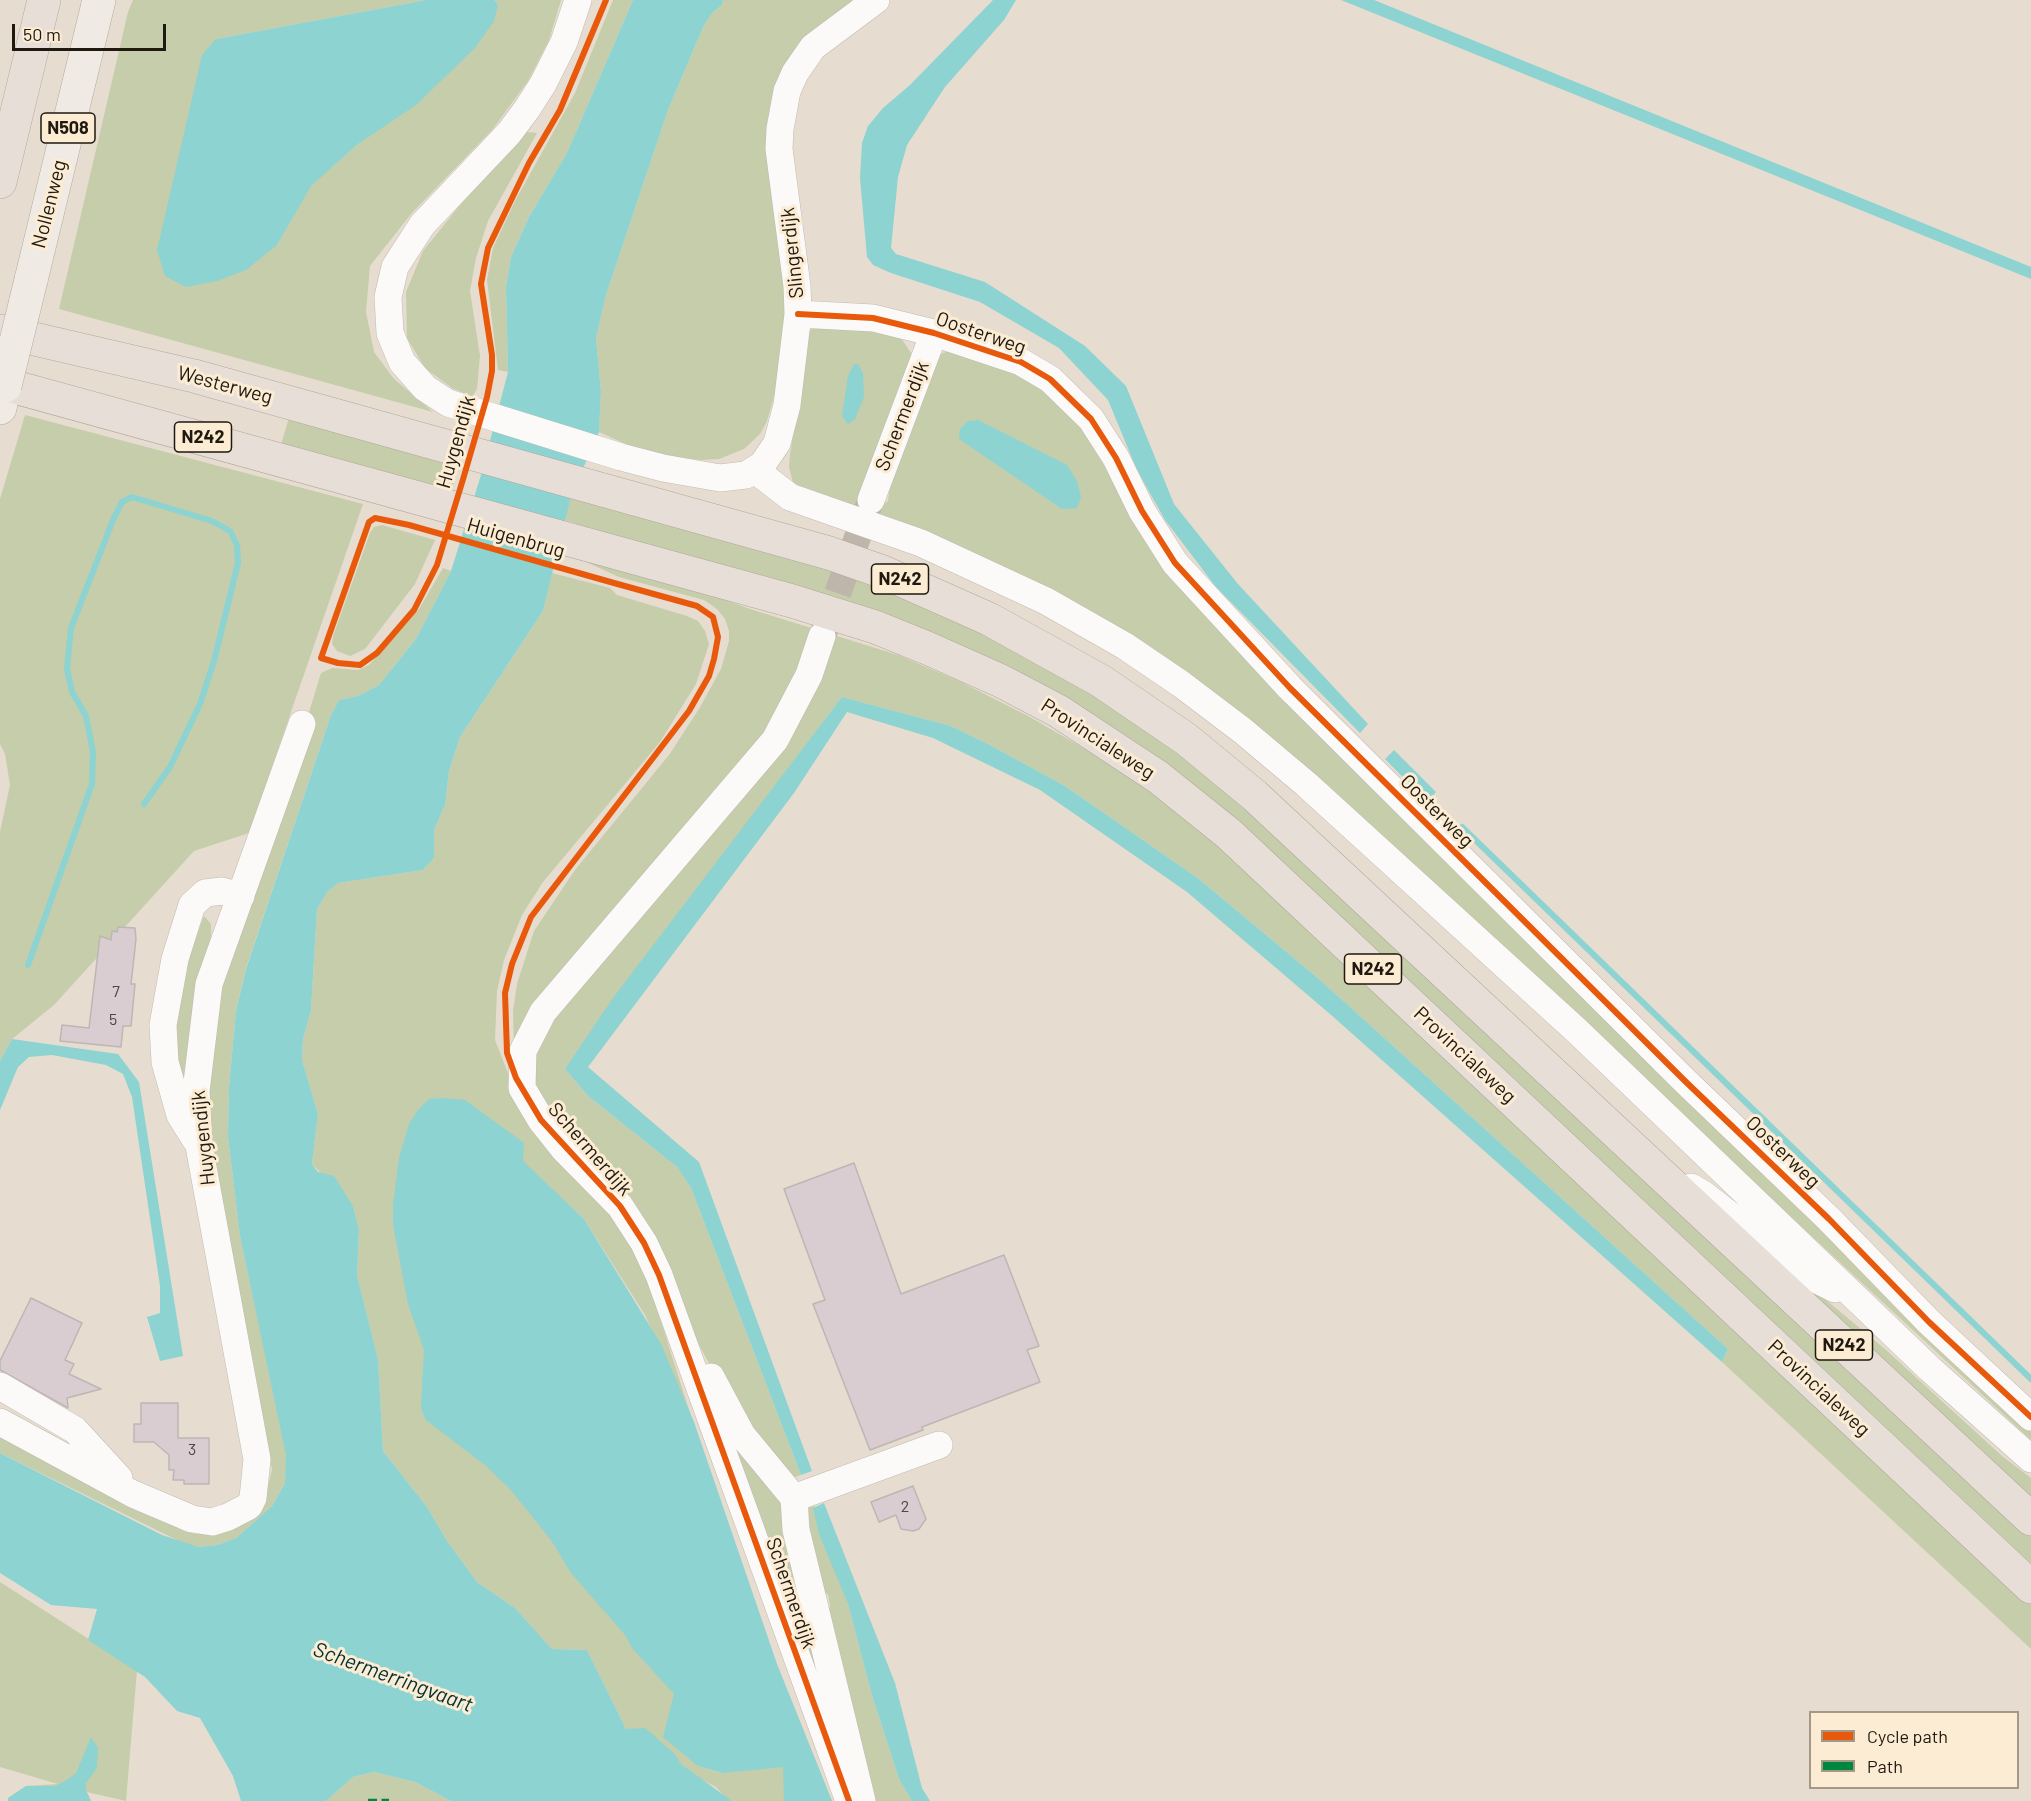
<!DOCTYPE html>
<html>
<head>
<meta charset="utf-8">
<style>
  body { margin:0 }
  #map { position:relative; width:2031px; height:1801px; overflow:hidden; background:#e6ddd0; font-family:Barlow,sans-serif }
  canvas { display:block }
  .legend { position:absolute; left:1809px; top:1711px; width:210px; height:78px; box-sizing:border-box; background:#fdecd4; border:2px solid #a49886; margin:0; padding:8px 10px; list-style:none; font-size:18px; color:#1f1910 }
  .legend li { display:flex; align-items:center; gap:12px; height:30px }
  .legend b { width:30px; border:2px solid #a49886 }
  .scale { position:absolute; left:12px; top:24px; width:154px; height:27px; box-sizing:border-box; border:3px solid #1f1910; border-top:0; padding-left:8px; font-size:18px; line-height:21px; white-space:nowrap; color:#1f1910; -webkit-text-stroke:4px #fdecd4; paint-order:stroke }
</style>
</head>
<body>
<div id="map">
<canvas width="2031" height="1801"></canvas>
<ul class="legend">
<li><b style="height:8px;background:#e8590c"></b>Cycle path</li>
<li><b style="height:8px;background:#00873e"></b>Path</li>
</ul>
<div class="scale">50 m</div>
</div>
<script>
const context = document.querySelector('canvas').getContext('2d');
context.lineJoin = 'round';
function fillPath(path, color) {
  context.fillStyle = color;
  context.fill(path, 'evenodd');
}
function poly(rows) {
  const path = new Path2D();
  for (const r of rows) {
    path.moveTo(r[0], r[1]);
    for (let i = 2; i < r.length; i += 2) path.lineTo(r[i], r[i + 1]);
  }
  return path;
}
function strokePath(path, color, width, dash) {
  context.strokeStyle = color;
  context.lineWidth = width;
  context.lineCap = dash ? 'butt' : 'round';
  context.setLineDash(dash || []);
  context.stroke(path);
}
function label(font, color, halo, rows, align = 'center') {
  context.font = font + ' Barlow,sans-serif';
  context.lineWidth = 6;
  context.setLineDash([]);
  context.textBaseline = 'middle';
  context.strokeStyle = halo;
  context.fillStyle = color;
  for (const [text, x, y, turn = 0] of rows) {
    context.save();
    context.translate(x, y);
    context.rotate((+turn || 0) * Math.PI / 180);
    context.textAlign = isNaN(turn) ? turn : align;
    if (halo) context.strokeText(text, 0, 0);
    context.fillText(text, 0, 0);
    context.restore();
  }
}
const green = poly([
  [133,0,426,0,216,39,277,245,310,186,358,144,498,4,494,0,561,0,549,40,528,81,492,130,411,214,370,266,366,312,374,352,394,379,433,412,59,309,128,12],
  [613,0,633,0,567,153,529,217,511,257,506,287,508,372,498,370,487,280,493,248,515,201,575,93],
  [723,0,858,0,791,61,787,289,777,386,767,421,760,434,744,449,719,459,702,460,673,457,630,446,599,432,601,392,596,338,606,295,668,110,704,25,713,12,722,5],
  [527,132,537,133,488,221,476,258,470,291,480,356,477,389,472,397,452,388,425,368,407,338,406,292,423,251,469,194],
  [816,327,884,329,901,338,911,353,912,361,882,505,888,501,890,486,938,356,943,353,954,349,1021,372,1077,417,1132,512,2031,1430,2031,1440,1592,1032,1063,596,949,542,806,492,793,483,789,467,790,455,809,331],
  [290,414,458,464,452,490,281,445],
  [25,415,363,504,249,833,194,851,54,1005,12,1039,0,1061,0,832,10,785,5,754,0,744,0,499],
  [571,496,887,587,1079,680,1228,790,2031,1533,2031,1574,1192,789,808,597,564,520],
  [382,525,435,540,415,584,365,649,350,656,337,651,332,644,333,636,370,533,374,527],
  [584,561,690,587,750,609,898,655,961,682,1030,717,1162,794,1465,1071,2031,1603,2031,1649,1722,1362,1728,1349,1319,979,1199,879,1065,786,988,744,951,726,842,697,565,1069,588,1096,677,1167,691,1188,801,1475,790,1479,736,1413,691,1330,564,1141,514,1051,513,1011,517,984,534,931,575,870,669,755,699,709,721,669,729,641,729,631,725,619,717,609,704,600,619,577],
  [443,568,451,571,416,639,379,685,358,696,339,700,331,715,246,968,236,1011,229,1087,228,1137,240,1236,287,1455,285,1483,272,1506,236,1538,217,1545,199,1547,181,1542,0,1453,0,1434,183,1531,196,1534,226,1532,240,1524,266,1496,272,1469,241,1328,205,1128,215,985,291,771,321,673,332,668,358,670,369,665,419,609],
  [552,573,610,588,617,595,687,616,698,621,705,631,709,644,696,684,660,742,543,882,522,915,504,960,497,991,495,1040,513,1086,624,1233,644,1268,691,1416,645,1315,584,1219,523,1162,674,1694,698,1766,721,1773,743,1761,793,1705,832,1801,732,1801,725,1797,716,1787,699,1778,681,1764,662,1744,626,1729,587,1650,552,1649,515,1608,477,1582,447,1541,427,1507,383,1451,378,1359,357,1275,359,1230,353,1206,312,1164,318,1114,302,1060,303,1039,311,1010,317,909,328,891,338,883,423,870,434,858,434,830,445,805,449,771,460,737,543,611],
  [204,916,211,924,211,941,187,1111,171,1062,185,967],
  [1814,1290,1885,1349,2002,1456,2031,1478,2031,1502,1811,1294],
  [700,1380,780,1502,857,1791],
  [814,1506,848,1604,871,1692,899,1779,912,1801,866,1801,824,1623,830,1606,828,1594,818,1592,805,1509],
  [0,1582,137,1670,126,1801,87,1792,91,1801,8,1801,8,1798,26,1786,58,1784,0,1767],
  [374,1772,415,1782,451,1801,326,1801,353,1777]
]);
const water = poly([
  [426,0,494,0,498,4,494,21,475,48,416,105,358,144,311,186,277,245,246,270,217,281,186,287,165,276,157,250,202,55,216,39],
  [633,0,723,0,722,5,713,12,704,25,668,110,606,295,596,338,601,392,599,432,571,496,543,611,460,737,449,771,445,805,434,830,434,858,423,870,338,883,328,891,317,909,311,1010,303,1039,302,1060,318,1114,312,1164,318,1172,334,1176,353,1206,359,1230,357,1275,378,1359,383,1451,427,1507,447,1541,477,1582,515,1608,552,1649,587,1650,626,1729,645,1728,674,1753,681,1764,732,1801,451,1801,415,1782,374,1772,353,1777,326,1801,241,1801,233,1776,200,1718,177,1711,145,1677,88,1640,97,1609,51,1605,0,1573,0,1453,162,1535,199,1547,217,1545,236,1538,272,1506,285,1483,286,1455,240,1236,228,1137,229,1087,236,1011,246,969,331,715,339,700,358,696,379,685,416,639,451,571,481,475,508,372,506,287,511,257,529,217,567,153],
  [993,0,1016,0,1004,20,945,87,907,145,898,177,891,248,896,254,985,282,1085,346,1126,386,1174,504,1238,584,1368,724,1360,733,1216,587,1165,520,1137,470,1108,400,1059,348,980,302,891,273,873,265,867,257,860,178,862,143,868,126,883,108,910,85],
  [1341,0,1374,0,2031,267,2031,279],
  [854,364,858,364,863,373,864,397,855,419,848,424,842,416,848,376],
  [978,420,1067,465,1077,481,1081,497,1077,508,1062,509,959,439,960,429,968,421],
  [842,697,951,726,988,744,1065,786,1199,879,1319,979,1728,1349,1722,1362,1330,1014,1187,892,1040,790,933,738,847,712,794,793,588,1067,699,1162,812,1471,801,1475,691,1188,677,1167,588,1096,565,1069,613,998],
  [1394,750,1436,792,1427,802,1385,759],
  [12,1039,118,1054,139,1082,183,1356,160,1361,147,1317,160,1313,160,1286,132,1097,123,1074,106,1065,52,1055,29,1057,18,1067,0,1110,0,1061],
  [443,1098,465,1100,524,1143,523,1161,584,1219,661,1344,694,1422,777,1664,832,1801,784,1801,783,1767,722,1773,698,1766,663,1737,674,1694,632,1648,626,1636,571,1573,551,1540,510,1489,486,1466,426,1420,421,1408,424,1350,408,1304,393,1225,393,1205,399,1158,409,1124,418,1110,429,1099],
  [824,1503,895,1683,922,1788,930,1801,912,1801,899,1779,871,1692,848,1604,819,1534,813,1508],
  [91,1737,98,1748,97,1768,86,1783,86,1791,91,1801,8,1801,8,1798,26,1786,55,1786,67,1780,76,1773]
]);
const stream = poly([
  [1462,827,2031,1379],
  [28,965,92,784,93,752,86,716,72,692,67,669,71,628,113,520,122,502,132,497,212,521,230,531,237,545,238,563,214,661,200,704,170,767,144,804]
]);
const building = poly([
  [118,927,135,928,136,939,131,984,135,984,131,1026,123,1026,121,1047,60,1041,62,1025,89,1028,100,936,111,940,112,931,117,932,118,927],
  [854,1163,901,1294,1004,1255,1039,1346,1027,1350,1040,1382,922,1427,923,1430,870,1450,813,1304,825,1300,784,1189,854,1163],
  [31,1298,82,1323,65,1360,74,1364,69,1374,101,1389,67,1398,68,1408,0,1370,0,1361,31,1298],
  [141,1403,178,1403,178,1438,209,1438,209,1484,184,1484,184,1480,173,1480,174,1470,169,1470,169,1455,154,1442,134,1442,134,1424,141,1424,141,1403],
  [913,1486,926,1519,919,1529,913,1531,901,1529,896,1515,879,1522,871,1502,913,1486]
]);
const minorTunnel = poly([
  [824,632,870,502]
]);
const minor = poly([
  [578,0,564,42,543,84,527,109,509,133,422,225,395,267,388,297,390,333,402,362,425,388,448,403,621,457,663,468,720,478,746,475,762,465,777,443,787,405,798,314,797,286,779,149,780,129,787,91,795,73,813,47,876,0],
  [798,314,873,318,934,333,1021,362,1050,379,1091,419,1116,458,1142,511,1175,563,1290,688,1686,1082,1829,1219,1929,1322,2031,1417],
  [755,470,790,497,921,543,1046,601,1125,646,1181,684,1243,731,1306,784,1576,1030,1930,1369,2031,1459],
  [871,500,934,333],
  [822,636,809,675,775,740,543,1012,523,1051,522,1088,541,1120,564,1149,620,1206,644,1243,659,1275,849,1801],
  [195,1139,180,1115,165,1062,163,1025,175,959,192,905,205,893,222,891,241,896],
  [1691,1187,1703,1194,1807,1275,1835,1289],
  [711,1377,742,1435,794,1498,939,1445],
  [0,1386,75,1430,119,1478],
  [0,1422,133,1494,192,1519,212,1522,228,1517,249,1506,253,1498,257,1459,199,1146,196,1091,209,984,302,724],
  [794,1498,796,1530,862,1801]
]);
const major = poly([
  [31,280,99,0],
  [0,408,5,386]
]);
const highway = poly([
  [0,182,44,0],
  [0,331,194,376,829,553,883,572,989,619,1101,681,1186,739,1254,795,2031,1519],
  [0,383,792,601,875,627,927,648,1001,681,1058,711,1158,777,1229,834,2031,1587]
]);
const majorBridge = poly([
  [5,386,31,280]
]);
const quiet = poly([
  [368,1801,389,1801]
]);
const cycleway = poly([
  [606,0,560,110,529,163,488,248,481,284,492,355,492,371,487,397,464,476,437,565,414,610,377,653,360,665,338,663,321,658,369,522,375,518,409,525,614,583,697,606,713,617,718,637,714,659,709,676,689,711,531,917,512,964,505,993,507,1053,516,1078,541,1120,620,1206,644,1243,659,1275,849,1801],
  [798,314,873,318,934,333,1021,362,1050,379,1091,419,1116,458,1142,511,1175,563,1290,688,1686,1082,1829,1219,1929,1322,2031,1417]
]);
const numberNames = [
  ["7",116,992],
  ["5",113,1020],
  ["3",192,1450],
  ["2",905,1507]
];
const shields = [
  [68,128,54],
  [203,437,57],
  [900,579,57],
  [1373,969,57],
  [1844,1345,57]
];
const shieldNames = [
  ["N508",68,128],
  ["N242",203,437],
  ["N242",900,579],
  ["N242",1373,969],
  ["N242",1844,1345]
];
const streetNames = [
  ["Nollenweg",49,204,-76],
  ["Slingerdijk",792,253,-96],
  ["Oosterweg",981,333,19],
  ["Westerweg",225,385,15],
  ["Schermerdijk",902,416,-69],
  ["Huygendijk",456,442,-74],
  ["Huigenbrug",516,538,16],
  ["Provincialeweg",1098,739,33],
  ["Oosterweg",1437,811,45],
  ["Provincialeweg",1465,1055,43],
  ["Huygendijk",203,1138,-96],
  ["Schermerdijk",590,1149,49],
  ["Oosterweg",1783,1152,44],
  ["Provincialeweg",1819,1388,43],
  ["Schermerdijk",791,1593,71]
];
const waterNames = [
  ["Schermerringvaart",393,1677,20]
];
fillPath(green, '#c5cdaa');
fillPath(water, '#8dd3d1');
strokePath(stream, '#8dd3d1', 6);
fillPath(building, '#dacdd2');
strokePath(building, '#bdb6b4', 1.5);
strokePath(minorTunnel, '#beb6aa', 27, [27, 14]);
strokePath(minor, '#c1bab0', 28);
strokePath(major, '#b2a79a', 34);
strokePath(highway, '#b2a79a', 34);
strokePath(minor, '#fbfaf8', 27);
strokePath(major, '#efeae4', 33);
strokePath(highway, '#e7dfd7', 33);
strokePath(majorBridge, '#b2a79a', 34, []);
strokePath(majorBridge, '#efeae4', 33);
strokePath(quiet, '#00873e', 4.5, [9, 4.5]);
strokePath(cycleway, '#e8590c', 6);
label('16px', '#4e4640', null, numberNames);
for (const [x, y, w] of shields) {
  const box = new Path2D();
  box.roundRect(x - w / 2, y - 15, w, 30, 4.5);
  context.fillStyle = '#fdecd4';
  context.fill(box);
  strokePath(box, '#1f1910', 1.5);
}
label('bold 18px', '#1f1910', null, shieldNames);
label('20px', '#1f1910', '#fdecd4', streetNames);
label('italic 21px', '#003133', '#fdecd4', waterNames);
</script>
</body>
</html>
